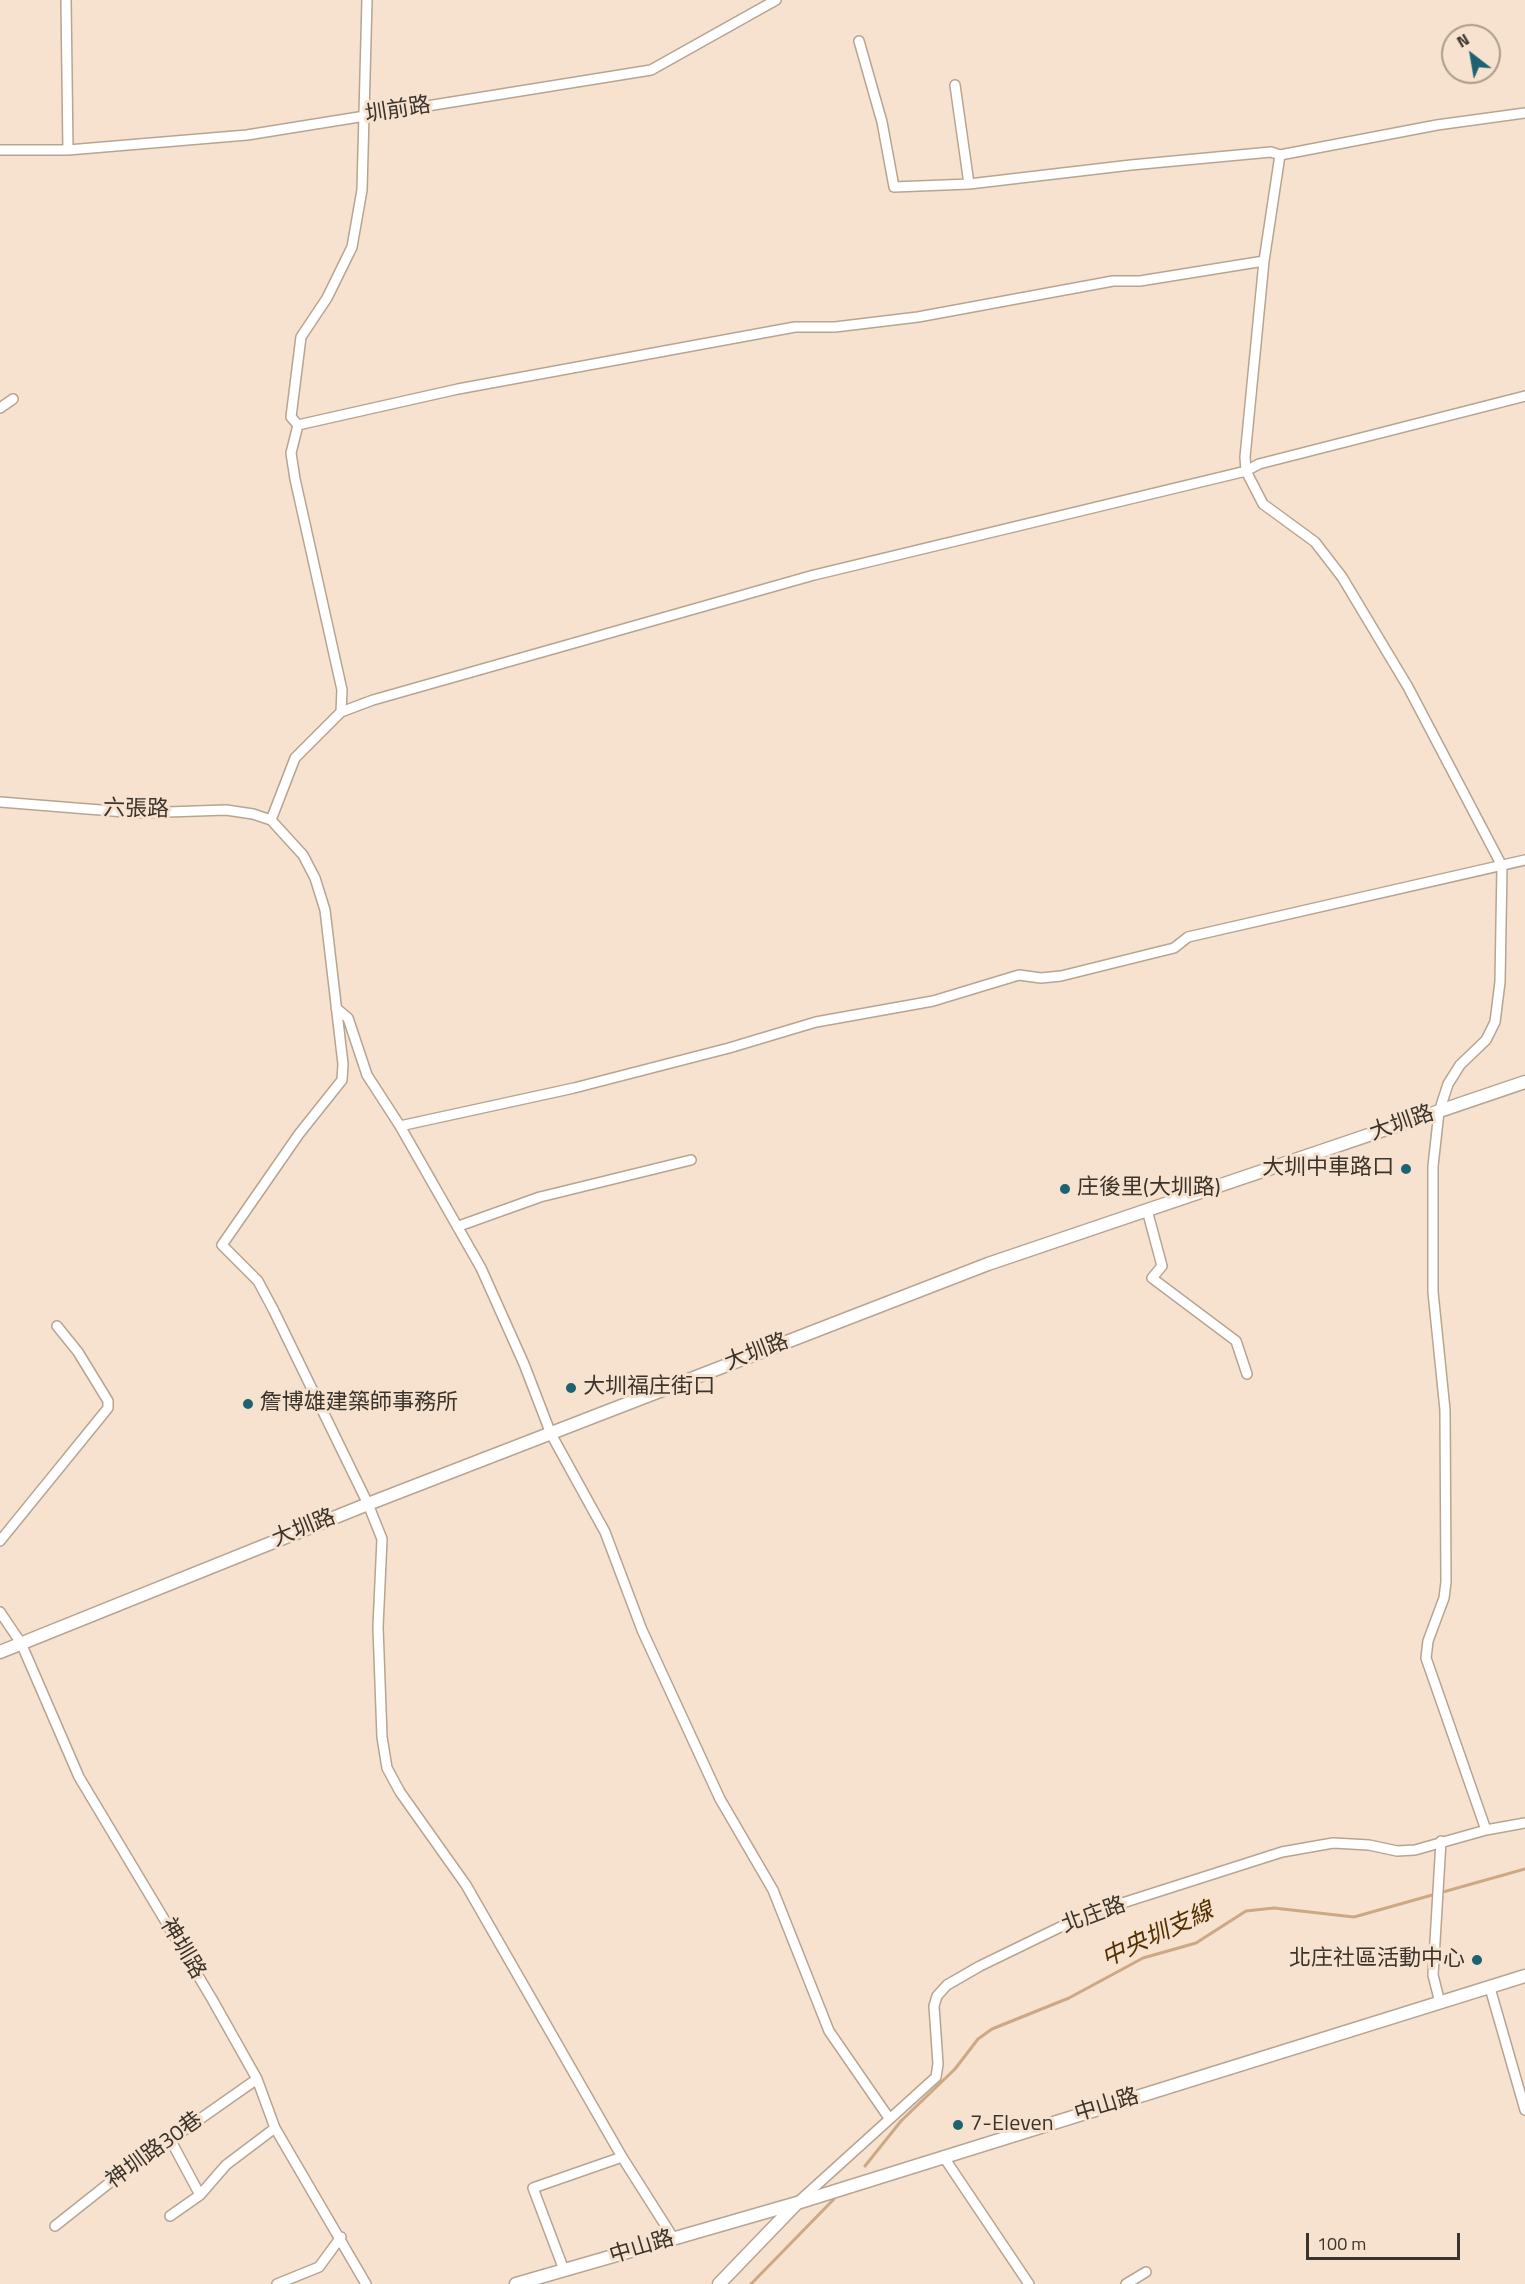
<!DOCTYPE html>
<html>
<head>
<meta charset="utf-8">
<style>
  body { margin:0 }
  #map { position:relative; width:1525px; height:2284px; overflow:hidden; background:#f6e2ce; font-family:"Titillium Web",sans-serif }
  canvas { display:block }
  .north { position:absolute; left:1441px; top:24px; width:60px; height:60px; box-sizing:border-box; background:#f6e2ce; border:2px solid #ab9c8d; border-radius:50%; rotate:329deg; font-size:16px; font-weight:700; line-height:24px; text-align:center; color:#3b342c }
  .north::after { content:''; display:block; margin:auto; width:21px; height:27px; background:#1d6273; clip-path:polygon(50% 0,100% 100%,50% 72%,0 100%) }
  .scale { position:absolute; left:1306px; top:2233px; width:154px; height:27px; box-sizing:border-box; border:3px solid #3b342c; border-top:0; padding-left:8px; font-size:18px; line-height:21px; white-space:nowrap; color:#3b342c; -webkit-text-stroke:4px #f6e2ce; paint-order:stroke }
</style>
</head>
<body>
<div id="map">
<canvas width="1525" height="2284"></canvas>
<div class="north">N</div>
<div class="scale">100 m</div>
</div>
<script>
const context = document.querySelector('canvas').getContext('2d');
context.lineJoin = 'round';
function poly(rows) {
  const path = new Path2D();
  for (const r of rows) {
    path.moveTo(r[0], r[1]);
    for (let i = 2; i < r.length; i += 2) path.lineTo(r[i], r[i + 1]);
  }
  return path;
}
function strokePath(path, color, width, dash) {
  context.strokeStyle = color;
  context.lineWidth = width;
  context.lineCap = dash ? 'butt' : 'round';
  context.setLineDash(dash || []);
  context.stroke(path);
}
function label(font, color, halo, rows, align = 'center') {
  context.font = font + ' "Titillium Web","Noto Sans TC",sans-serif';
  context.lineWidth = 6;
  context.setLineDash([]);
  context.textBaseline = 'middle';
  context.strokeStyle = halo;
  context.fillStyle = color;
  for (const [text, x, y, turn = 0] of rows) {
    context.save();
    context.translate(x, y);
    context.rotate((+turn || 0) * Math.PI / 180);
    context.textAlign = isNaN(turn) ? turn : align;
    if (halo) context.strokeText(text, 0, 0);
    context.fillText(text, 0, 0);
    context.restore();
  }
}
const stream = poly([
  [865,2166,901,2121,955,2069,978,2039,992,2029,1069,1998,1143,1958,1196,1943,1246,1911,1274,1908,1354,1917,1525,1869],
  [751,2284,834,2199]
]);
const minor = poly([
  [66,0,68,150],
  [859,41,882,122,894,187,969,184,1131,165,1271,152,1280,155,1437,125,1525,113],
  [955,85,969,184],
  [0,150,68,150,247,135,651,70,776,0],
  [1280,155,1264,261,1245,457,1246,471,1263,504,1315,542,1342,577,1408,687,1502,866,1500,982,1495,1022,1486,1040,1460,1065,1448,1084,1439,1112,1433,1166,1433,1292,1445,1410,1446,1582,1444,1598,1428,1641,1426,1658,1486,1830],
  [0,408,13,399],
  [298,425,458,389,795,327,835,327,918,317,1113,281,1140,281,1264,261],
  [341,712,342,690,295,479,291,453,298,425,291,417,301,337,327,298,352,247,362,190,367,0],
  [0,802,138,813,226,810,253,814,271,820,303,855,315,878,325,910,343,1064,342,1080,299,1134,222,1245,258,1281,273,1309,368,1504,382,1539,378,1627,382,1737,387,1768,400,1792,466,1885,622,2157,674,2239],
  [271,820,295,758,341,712,373,700,814,575,1246,471,1259,464,1525,396],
  [336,1008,348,1018,367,1075,400,1126,481,1268,524,1364,551,1434,605,1532,642,1630,720,1799,773,1890,829,2031,889,2118],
  [400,1126,574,1088,729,1048,816,1022,933,1001,1019,975,1041,978,1061,976,1174,948,1188,937,1525,860],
  [1147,1210,1162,1266,1152,1278,1236,1341,1247,1374],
  [459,1226,540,1197,691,1160],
  [0,1541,108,1408,108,1401,78,1352,57,1326],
  [0,1612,21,1643,79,1777,212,1999,257,2079,275,2128,366,2284],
  [1490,1988,1525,2110],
  [1440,2003,1433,1975,1441,1841],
  [943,2156,1029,2284],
  [200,2195,226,2165,275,2128],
  [798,2202,936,2077,938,2064,934,2006,937,1996,947,1985,980,1966,1085,1915,1282,1852,1333,1843,1369,1845,1397,1851,1415,1850,1486,1830,1525,1823],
  [170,2216,200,2195,171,2141],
  [55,2226,113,2180,257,2079],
  [564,2270,533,2188,622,2157],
  [277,2284,319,2267,341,2237],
  [1126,2284,1146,2272]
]);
const tertiary = poly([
  [0,1652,368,1504,988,1264,1525,1082],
  [516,2284,797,2203,1525,1976],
  [719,2284,796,2204]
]);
const markers = [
  [1406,1169,6,"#1d6273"],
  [1065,1189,6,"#1d6273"],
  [571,1388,6,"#1d6273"],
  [248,1404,6,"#1d6273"],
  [1477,1960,6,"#1d6273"],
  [958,2125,6,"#1d6273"]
];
const streetNames = [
  ["圳前路",398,111,-9],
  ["六張路",136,810,1],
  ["大圳路",1402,1124,-19],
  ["大圳路",757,1353,-21],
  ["大圳路",304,1529,-22],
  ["北庄路",1094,1916,-20],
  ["神圳路",182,1949,59],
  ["中山路",1107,2106,-17],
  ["神圳路30巷",155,2151,-36],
  ["中山路",642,2248,-17]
];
const poiNames = [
  ["大圳中車路口",1394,1169,"right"],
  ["庄後里(大圳路)",1077,1189],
  ["大圳福庄街口",583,1388],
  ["詹博雄建築師事務所",260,1404],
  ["北庄社區活動中心",1465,1960,"right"],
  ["7-Eleven",970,2125]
];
const waterNames = [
  ["中央圳支線",1158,1936,-25]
];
strokePath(stream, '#cca984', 3);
strokePath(minor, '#b7a492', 12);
strokePath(tertiary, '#b7a492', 15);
strokePath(minor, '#fff', 9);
strokePath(tertiary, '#fff', 12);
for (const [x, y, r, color] of markers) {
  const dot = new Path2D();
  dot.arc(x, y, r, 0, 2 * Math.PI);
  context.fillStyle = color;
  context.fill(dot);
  strokePath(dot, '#f6e2ce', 2);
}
label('22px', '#3b342c', '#f6e2ce', streetNames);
label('22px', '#3b342c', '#f6e2ce', poiNames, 'left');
label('italic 24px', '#523000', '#f6e2ce', waterNames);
</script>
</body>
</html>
